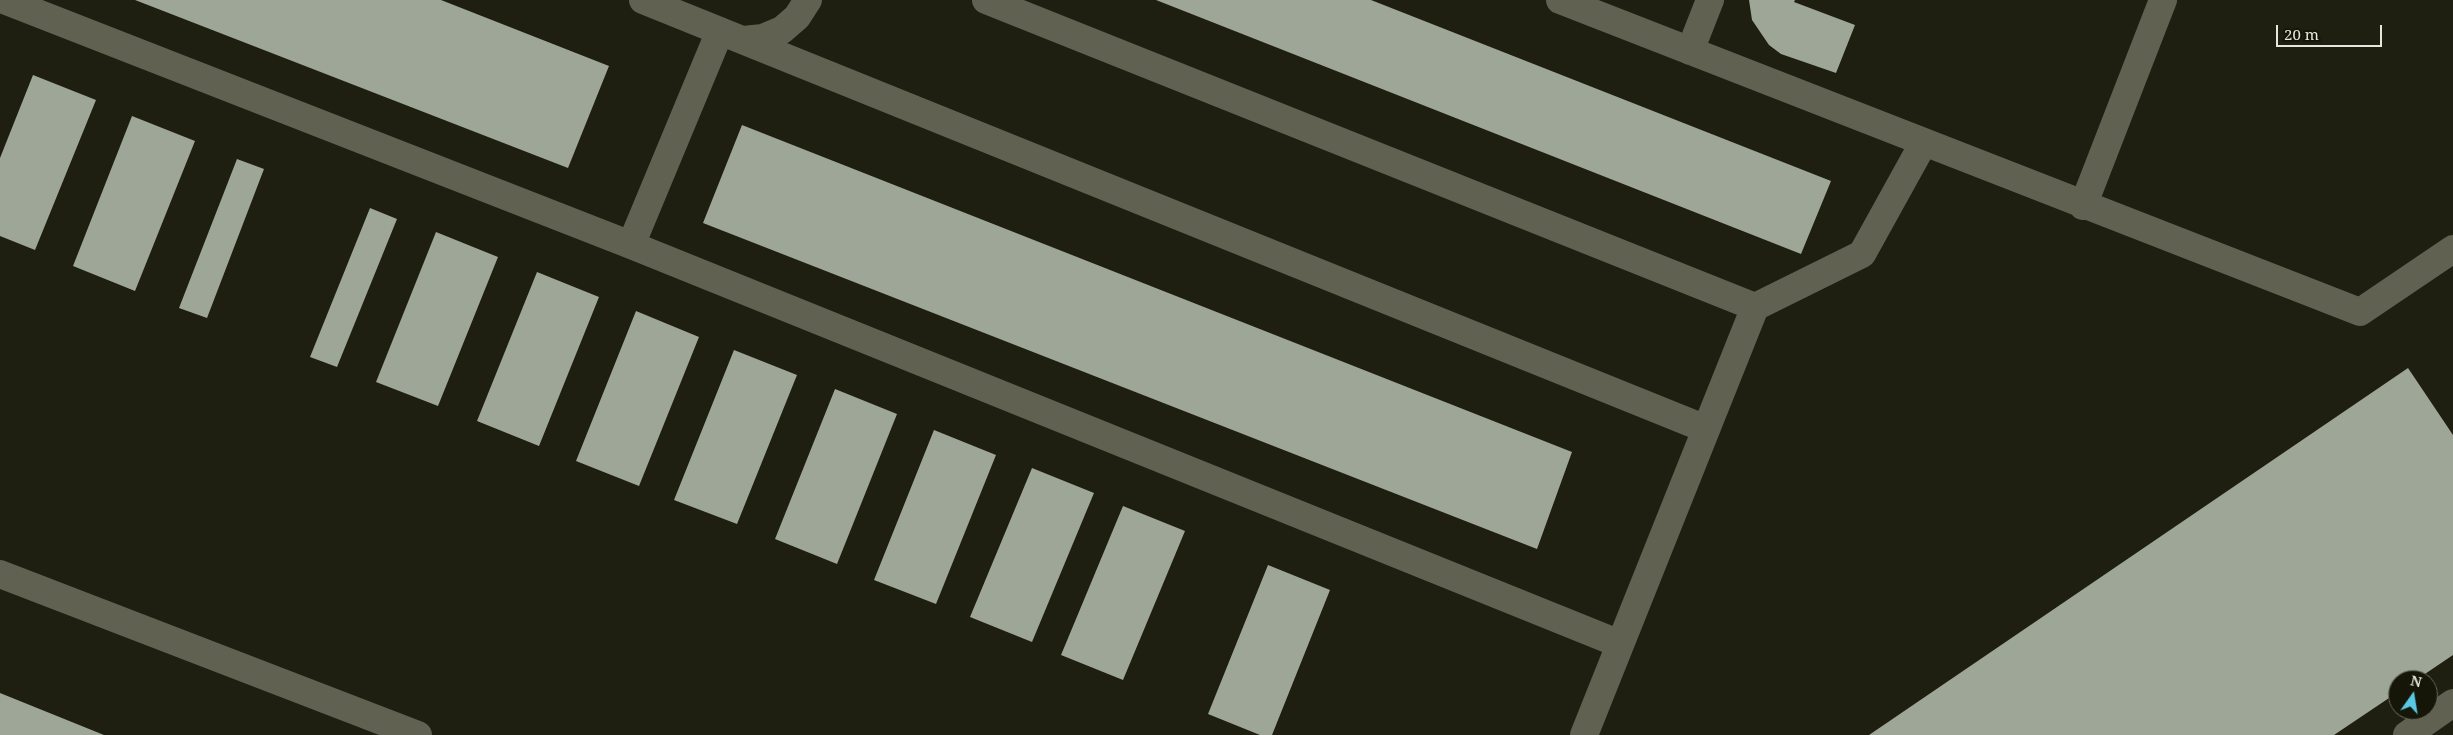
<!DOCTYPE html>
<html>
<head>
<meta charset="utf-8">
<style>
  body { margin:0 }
  #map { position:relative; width:2453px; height:735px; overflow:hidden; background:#1e1e11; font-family:"Noto Serif",serif }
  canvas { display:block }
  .north { position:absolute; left:2388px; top:670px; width:50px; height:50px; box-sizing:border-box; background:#151508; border:1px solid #68695d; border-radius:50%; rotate:13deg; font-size:14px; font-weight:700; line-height:20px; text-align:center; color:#e5e6dd }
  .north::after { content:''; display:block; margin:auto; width:18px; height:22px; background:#59c8e5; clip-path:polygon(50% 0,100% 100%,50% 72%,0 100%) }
  .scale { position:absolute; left:2276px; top:25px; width:106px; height:22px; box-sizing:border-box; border:2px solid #e5e6dd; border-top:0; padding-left:6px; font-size:15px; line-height:18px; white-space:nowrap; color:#e5e6dd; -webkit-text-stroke:4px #151508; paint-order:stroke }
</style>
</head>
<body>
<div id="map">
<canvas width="2453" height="735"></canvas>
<div class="north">N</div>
<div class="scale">20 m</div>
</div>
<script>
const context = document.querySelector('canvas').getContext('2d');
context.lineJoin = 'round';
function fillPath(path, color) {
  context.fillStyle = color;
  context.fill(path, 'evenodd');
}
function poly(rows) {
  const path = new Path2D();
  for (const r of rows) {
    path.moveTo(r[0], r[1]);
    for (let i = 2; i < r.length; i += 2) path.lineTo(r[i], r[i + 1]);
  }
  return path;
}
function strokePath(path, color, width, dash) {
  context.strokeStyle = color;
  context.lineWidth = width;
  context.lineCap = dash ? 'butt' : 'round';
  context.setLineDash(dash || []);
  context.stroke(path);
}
const building = poly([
  [135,0,441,0,609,66,568,168],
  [1156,0,1371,0,1831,181,1801,254],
  [1749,0,1795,0,1794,2,1855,25,1836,73,1781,54,1769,45,1752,20],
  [33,75,96,100,35,250,0,236,0,158],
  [132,116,195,141,135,291,73,266],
  [742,125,1572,452,1537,549,703,223],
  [237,159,264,169,207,318,179,308],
  [370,208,397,219,337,367,310,357],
  [436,232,498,257,438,406,376,382],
  [537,272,599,297,539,446,477,421],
  [636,311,699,337,639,486,576,461],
  [734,350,797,375,737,524,674,500],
  [2408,368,2453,435,2453,655,2416,680,2398,680,2398,692,2334,735,1869,735],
  [835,389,897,414,837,564,775,539],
  [934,430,996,455,936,604,874,580],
  [1032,468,1094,493,1032,642,970,617],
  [1123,506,1185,531,1123,680,1061,655],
  [1268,565,1330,590,1272,735,1260,735,1208,714],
  [0,693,104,735,0,735]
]);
const minor = poly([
  [4,0,631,245,1620,644],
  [643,0,1706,429],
  [986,0,1755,307],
  [1560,0,2360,312,2453,249],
  [743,40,763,38,782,30,797,17,808,0],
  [1690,51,1710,0],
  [2083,206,2163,0],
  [631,245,720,31],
  [0,574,418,735],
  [1584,735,1755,307,1862,254,1924,142],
  [2407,735,2453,703]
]);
fillPath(building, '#9ea797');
strokePath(minor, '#606151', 28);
</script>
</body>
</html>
